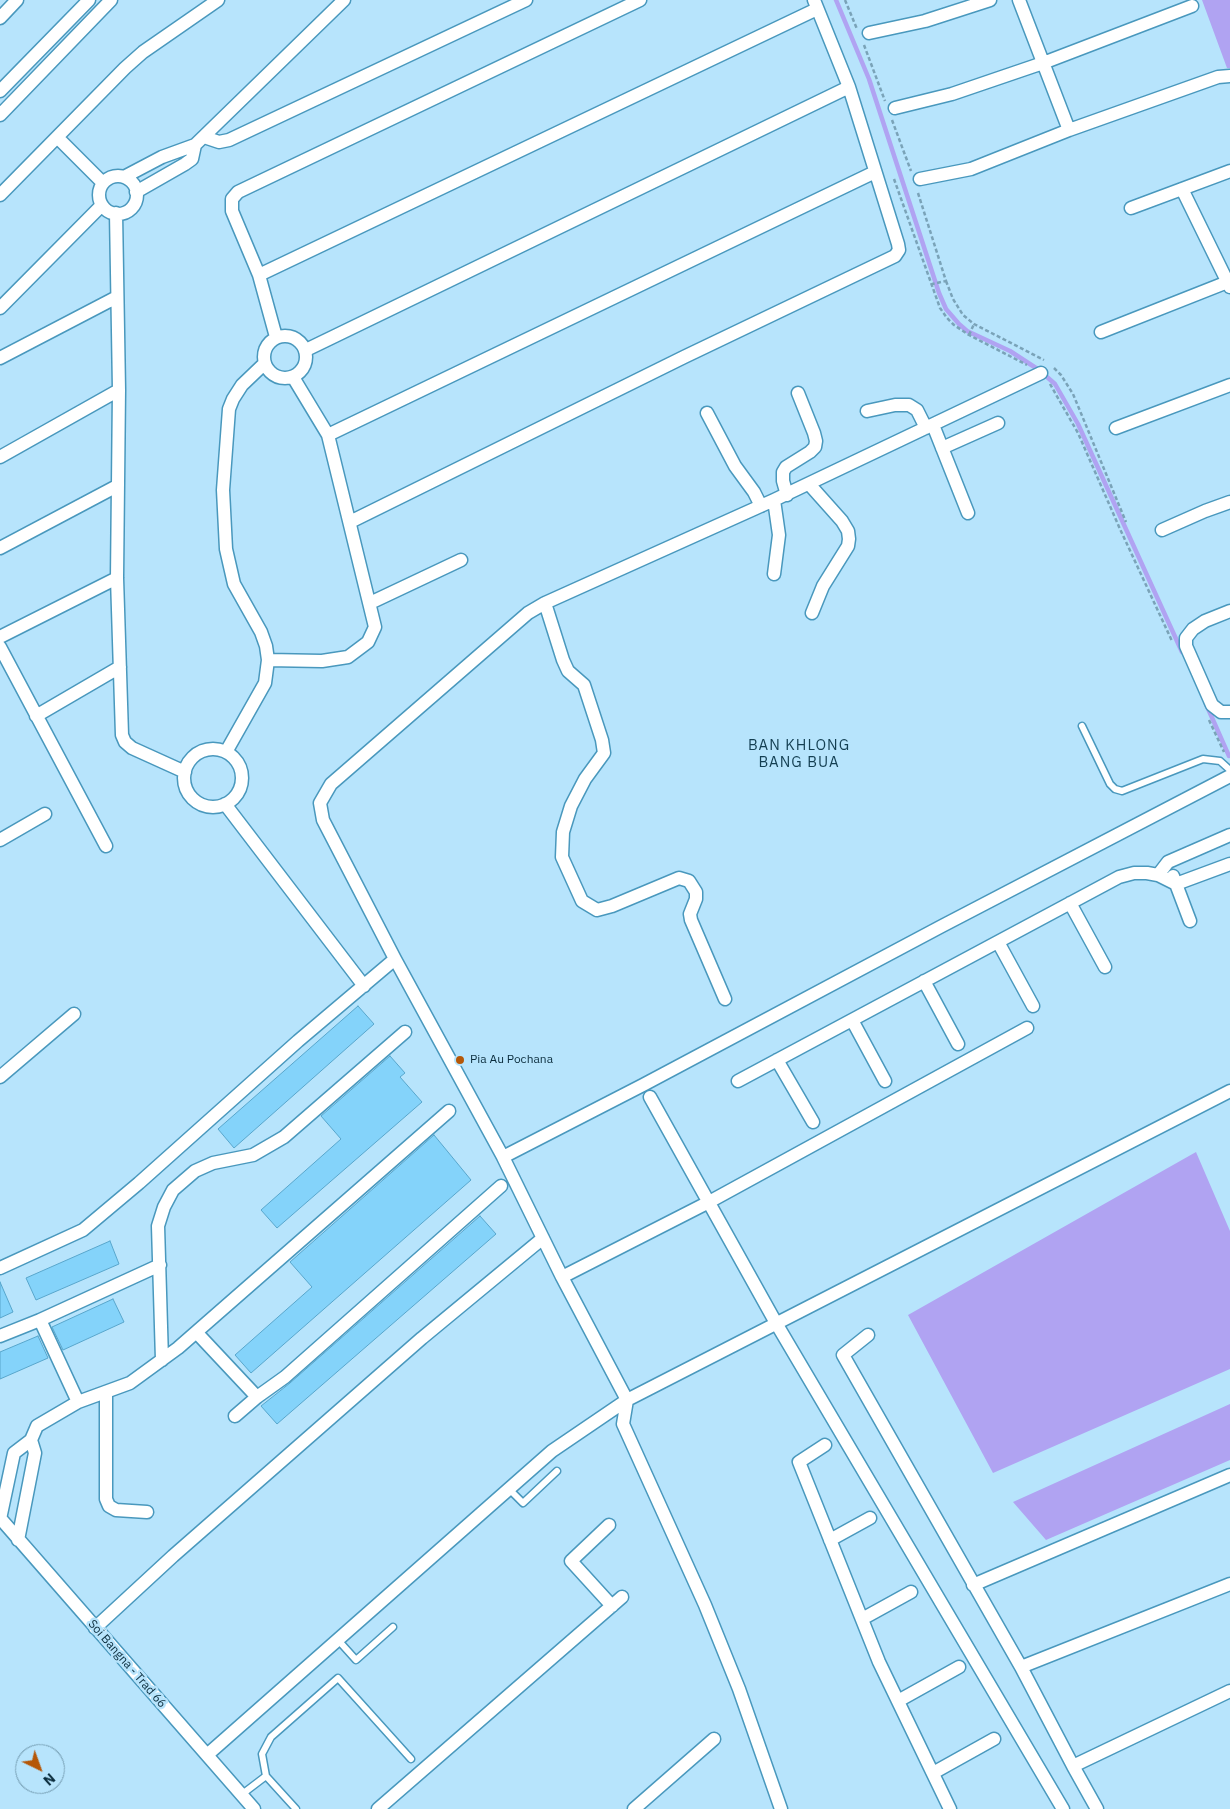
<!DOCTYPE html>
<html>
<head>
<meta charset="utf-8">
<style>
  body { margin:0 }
  #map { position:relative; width:1230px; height:1809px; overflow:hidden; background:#b7e4fc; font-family:"IBM Plex Sans",sans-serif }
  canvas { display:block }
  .north { position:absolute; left:15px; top:1744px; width:50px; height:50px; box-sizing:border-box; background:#b7e4fc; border:1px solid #729aaf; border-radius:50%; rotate:138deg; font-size:14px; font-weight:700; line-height:20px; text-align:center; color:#0a2c3c }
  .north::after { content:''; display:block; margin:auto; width:18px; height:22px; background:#b55707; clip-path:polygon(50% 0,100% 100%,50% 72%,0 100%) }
</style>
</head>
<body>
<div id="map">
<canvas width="1230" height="1809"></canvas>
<div class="north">N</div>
</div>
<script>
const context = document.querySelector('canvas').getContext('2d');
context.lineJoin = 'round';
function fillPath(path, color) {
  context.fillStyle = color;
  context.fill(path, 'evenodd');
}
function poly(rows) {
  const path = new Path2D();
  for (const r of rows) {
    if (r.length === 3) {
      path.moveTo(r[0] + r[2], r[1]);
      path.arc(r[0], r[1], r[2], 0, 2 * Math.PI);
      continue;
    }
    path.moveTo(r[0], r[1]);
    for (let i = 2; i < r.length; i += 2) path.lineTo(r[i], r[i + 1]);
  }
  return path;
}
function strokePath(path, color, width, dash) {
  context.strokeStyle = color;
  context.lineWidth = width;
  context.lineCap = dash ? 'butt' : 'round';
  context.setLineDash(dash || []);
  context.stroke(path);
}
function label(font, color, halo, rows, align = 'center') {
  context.font = font + ' "IBM Plex Sans",sans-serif';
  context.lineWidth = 5;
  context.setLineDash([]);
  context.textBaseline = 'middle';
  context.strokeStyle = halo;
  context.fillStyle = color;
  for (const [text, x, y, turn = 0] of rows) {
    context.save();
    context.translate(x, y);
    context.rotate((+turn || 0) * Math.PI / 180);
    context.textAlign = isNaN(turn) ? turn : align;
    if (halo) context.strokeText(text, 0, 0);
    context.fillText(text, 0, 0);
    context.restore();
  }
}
const water = poly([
  [1202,0,1230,0,1230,68,1227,68],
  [1196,1152,1230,1231,1230,1369,993,1473,908,1315],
  [1230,1404,1230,1460,1046,1540,1013,1502]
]);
const stream = poly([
  [836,0,869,79,939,293,946,309,959,324,967,331,1010,351,1039,370,1055,384,1078,424,1182,652],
  [1206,704,1229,756]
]);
const building = poly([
  [358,1006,374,1024,234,1148,218,1129,358,1006],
  [390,1056,405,1073,400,1077,422,1102,277,1228,261,1210,341,1139,321,1116,390,1056],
  [434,1135,471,1180,251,1373,235,1355,312,1287,290,1262,434,1135],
  [480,1216,496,1234,277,1424,261,1406,290,1383,480,1216],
  [110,1241,119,1264,36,1300,26,1278,110,1241],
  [0,1282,13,1312,0,1318,0,1282],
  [113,1299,124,1322,63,1350,52,1327,113,1299],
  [38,1336,48,1358,0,1379,0,1352,38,1336]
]);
const path = poly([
  [845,0,857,29],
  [864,45,885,101],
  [892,120,911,171],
  [894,179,940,308,947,318,954,325,969,335,1027,365],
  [918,193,946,281,932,284],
  [946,281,953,299,963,315,974,324,1044,360],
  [969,335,974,324],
  [1054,368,1061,375,1073,394,1126,522],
  [1050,384,1078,433,1120,529,1172,641],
  [1209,720,1224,752]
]);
const lane = poly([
  [1082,726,1110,784,1115,789,1122,791,1203,759,1220,761,1230,770],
  [509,1489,523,1503,557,1471],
  [338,1640,356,1660,393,1627],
  [266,1776,296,1809],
  [241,1795,266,1776,262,1754,271,1737,338,1678,411,1759]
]);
const street = poly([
  [1019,0,1069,130],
  [0,18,17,0],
  [869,33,925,21,990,0],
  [0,91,89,0],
  [895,108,952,94,1043,63,1192,6],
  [0,115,111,0],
  [57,137,103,183],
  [204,137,219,142,229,140,526,0],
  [118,195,19],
  [124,177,162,157,195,145,344,0],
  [920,179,971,169,1069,130,1218,77,1230,76],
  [1182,189,1230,287],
  [136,192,185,164,192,159,195,145],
  [0,195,125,68,143,52,218,0],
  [1131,208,1230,171],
  [116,213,119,390,117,578,122,735,125,742,132,748,185,772],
  [259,275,817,9],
  [0,308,102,205],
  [1101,332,1230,281],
  [285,357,21],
  [276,337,259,275,232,211,232,199,238,192,640,0],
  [306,350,849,87],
  [0,358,117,297],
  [867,411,895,405,909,405,917,410,926,428],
  [707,413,735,466,754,492,761,506],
  [933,425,968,513],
  [1116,428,1230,385],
  [328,435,875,172],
  [942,448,998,423],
  [0,457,119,390],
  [809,484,842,521,848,531,849,539,848,546,823,586,812,613],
  [787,495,783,481,783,472,786,467,810,452,815,447,816,441,814,433,798,393],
  [774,500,779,535,774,574],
  [350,522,684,357,895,256,899,250,898,244,849,87,814,0],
  [1162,530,1205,511,1230,502],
  [0,548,117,486],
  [370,603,461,560],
  [545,603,563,660,568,671,584,685,602,740,604,753,585,779,571,806,563,832,562,857,582,901,597,910,612,906,679,878,689,881,696,892,696,899,690,914,691,920,725,999],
  [1230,611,1205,621,1193,629,1186,638,1186,646,1212,705,1221,712,1230,712],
  [0,637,117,578],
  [0,647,106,846],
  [268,660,322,661,348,657,368,642,375,627,328,435,293,377],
  [36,716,120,667],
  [213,778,29],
  [226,752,265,683,268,660,266,646,261,632,234,584,226,549,223,490,229,409,233,399,242,385,265,363],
  [225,804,364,986],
  [0,840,45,814],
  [1158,875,1168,862,1230,835],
  [1173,876,1190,921],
  [1070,903,1105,967],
  [998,942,1033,1006],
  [924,981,958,1044],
  [852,1020,885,1081],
  [777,1060,813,1122],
  [0,1077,74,1014],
  [738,1081,1119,877,1134,873,1147,873,1158,875,1176,884,1230,864],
  [650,1097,776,1323,1063,1809],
  [503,1157,643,1085,942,926,1230,776],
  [0,1268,83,1230,139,1183,298,1041,395,959],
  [562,1277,709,1202,1027,1028],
  [40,1320,78,1402],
  [197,1333,257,1397,285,1377,501,1186],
  [868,1335,843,1355,1021,1667,1073,1766,1230,1691],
  [0,1336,40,1320,160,1265],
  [162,1360,158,1226,164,1207,173,1190,195,1171,213,1163,253,1155,284,1137,405,1032],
  [106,1392,106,1499,109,1506,116,1510,147,1512],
  [235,1416,257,1397],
  [825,1445,799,1462,879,1662,950,1809],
  [0,1518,254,1809],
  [0,1519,14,1453,31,1440,37,1426,78,1402,130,1383,178,1348,449,1111],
  [609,1525,571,1561,612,1606],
  [18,1540,35,1453,31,1440],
  [830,1540,870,1518],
  [973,1585,1230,1475],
  [862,1619,911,1592],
  [95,1628,173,1556,422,1338,543,1238],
  [1021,1667,1230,1584],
  [898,1701,959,1667],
  [207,1755,552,1451,627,1400,1230,1091],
  [1073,1766,1097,1809],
  [933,1773,994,1739],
  [378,1809,622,1597],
  [634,1809,714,1739],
  [781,1809,739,1689,705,1605,623,1424,627,1400,562,1277,503,1157,395,959,323,820,320,803,331,784,528,613,545,603,774,500,1041,373]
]);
const markers = [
  [460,1060,5,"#b55707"]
];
const poiNames = [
  ["Pia Au Pochana",470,1060]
];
const streetNames = [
  ["Soi Bangna - Trad 66",127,1664,49]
];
const quarterNames = [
  ["BAN KHLONG",799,746],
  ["BANG BUA",799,763]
];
fillPath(water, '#b0a3f2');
strokePath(stream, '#b0a3f2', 4.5);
fillPath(building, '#84d3fa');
strokePath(building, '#58a6cc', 1);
strokePath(lane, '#4998bd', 9);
strokePath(street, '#4998bd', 15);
strokePath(path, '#7aa3b8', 2.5, [4, 2.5]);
strokePath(lane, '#fff', 6);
strokePath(street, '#fff', 12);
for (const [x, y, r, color] of markers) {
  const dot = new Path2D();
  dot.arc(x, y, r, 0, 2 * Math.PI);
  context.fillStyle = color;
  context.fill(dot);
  strokePath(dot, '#b7e4fc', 2);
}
label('12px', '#0a2c3c', '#b7e4fc', poiNames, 'left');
label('12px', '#0a2c3c', '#b7e4fc', streetNames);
context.letterSpacing = '1px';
label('15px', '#143f52', '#b7e4fc', quarterNames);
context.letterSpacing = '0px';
</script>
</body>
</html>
